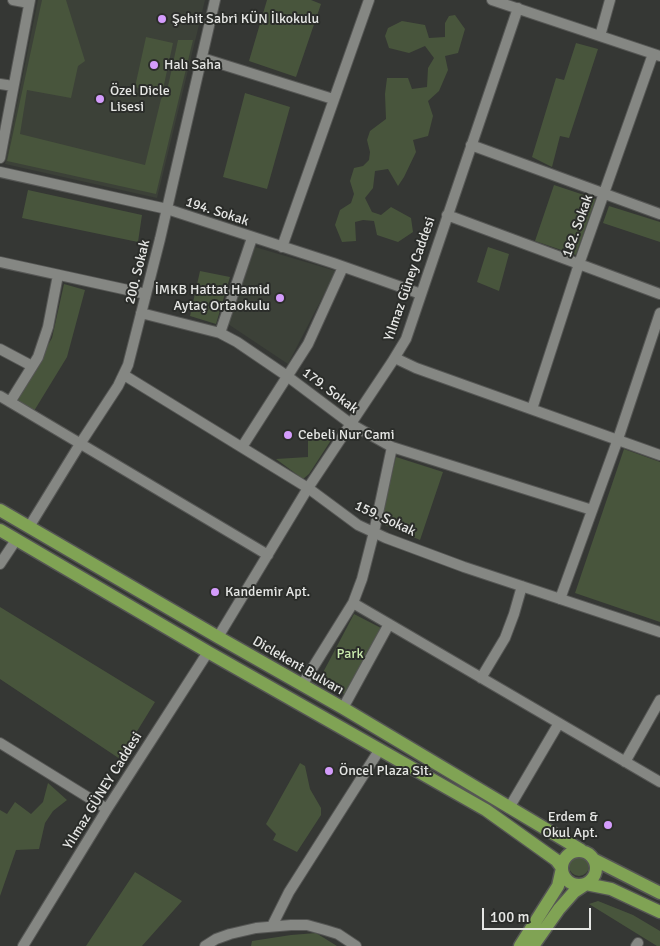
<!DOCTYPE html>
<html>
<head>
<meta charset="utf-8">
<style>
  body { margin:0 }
  #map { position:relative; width:660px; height:946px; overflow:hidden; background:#353734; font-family:Signika,sans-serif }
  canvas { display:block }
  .scale { position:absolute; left:482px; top:908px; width:109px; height:22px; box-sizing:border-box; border:2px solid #e5e6e4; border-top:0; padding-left:6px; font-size:15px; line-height:18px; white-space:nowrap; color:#e5e6e4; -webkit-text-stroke:4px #2b2d2a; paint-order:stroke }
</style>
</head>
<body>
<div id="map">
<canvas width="660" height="946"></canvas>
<div class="scale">100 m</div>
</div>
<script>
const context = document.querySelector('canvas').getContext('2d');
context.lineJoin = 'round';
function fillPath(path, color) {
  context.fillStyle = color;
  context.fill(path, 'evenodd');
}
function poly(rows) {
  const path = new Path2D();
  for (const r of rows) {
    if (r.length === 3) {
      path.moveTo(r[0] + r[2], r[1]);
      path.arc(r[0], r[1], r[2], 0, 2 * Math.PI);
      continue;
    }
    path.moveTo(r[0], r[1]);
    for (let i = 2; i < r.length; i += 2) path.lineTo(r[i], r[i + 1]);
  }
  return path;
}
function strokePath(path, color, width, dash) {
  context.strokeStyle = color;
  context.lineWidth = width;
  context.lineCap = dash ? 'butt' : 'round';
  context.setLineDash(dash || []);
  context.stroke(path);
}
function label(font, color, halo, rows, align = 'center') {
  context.font = font + ' Signika,sans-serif';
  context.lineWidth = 4;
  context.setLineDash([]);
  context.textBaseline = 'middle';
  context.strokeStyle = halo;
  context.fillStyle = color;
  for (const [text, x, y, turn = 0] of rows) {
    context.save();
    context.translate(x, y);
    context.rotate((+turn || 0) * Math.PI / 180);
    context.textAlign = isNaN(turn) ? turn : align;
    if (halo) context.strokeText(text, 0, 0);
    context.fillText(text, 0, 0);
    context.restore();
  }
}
const built = poly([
  [38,0,205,0,157,198,5,164],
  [255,247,336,271,288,364,228,324]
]);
const green = poly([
  [42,0,66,0,85,61,78,66,71,98,27,90,20,134,145,165,161,99,167,91,178,40,193,40,156,194,7,161],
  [267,0,311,0,321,4,296,77,249,61],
  [455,15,465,29,458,53,445,56,448,70,439,91,428,101,433,116,428,136,413,140,416,152,404,177,398,186,388,169,375,171,373,188,365,198,372,212,381,215,391,207,411,218,413,232,398,242,377,235,374,221,363,220,355,222,356,241,342,242,335,225,340,210,351,203,354,194,350,181,354,168,363,166,369,160,370,152,367,140,370,131,386,119,385,94,387,78,408,78,412,89,427,87,428,68,434,58,425,46,409,53,389,48,385,36,388,28,402,21,425,25,429,38,445,37,445,23,449,16],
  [146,37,173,43,162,94,135,87],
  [576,43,598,49,569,138,560,136,552,167,532,157,556,78,564,80],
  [245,93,290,107,267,189,223,177],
  [554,185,596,199,576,255,535,241],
  [28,190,142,215,138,242,22,218],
  [609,206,660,222,660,242,603,223],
  [488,247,509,254,499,291,477,282],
  [200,271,230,277,216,324,190,316],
  [64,284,85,290,67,357,34,411,16,400,52,338],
  [337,431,309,474,303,479,276,459,308,457,308,432],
  [624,449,660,462,660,622,575,593],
  [396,457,443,472,420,540,380,523],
  [0,607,155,702,120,759,0,679],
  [354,614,381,628,346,695,319,680],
  [300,763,305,766,310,789,321,808,321,815,297,852,273,840,276,834,266,824],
  [48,783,67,800,53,811,45,823,39,849,16,850,0,896,0,810,7,814,15,802,31,814,43,802],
  [579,866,10],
  [135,872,182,901,142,946,86,946],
  [598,901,633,915,660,931,660,946,657,946,589,904],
  [316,933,337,946,251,946,252,941,291,935]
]);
const minor = poly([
  [13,0,29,3],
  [492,0,660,56],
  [600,36,610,0],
  [202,58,333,99],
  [0,84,13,86],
  [471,145,660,214],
  [0,158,30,0],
  [0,172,167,209,333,263,421,294],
  [447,215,660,294],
  [282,247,369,0],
  [0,262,146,294],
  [141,313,220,333,237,342,287,376,351,424,392,447,592,510],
  [220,333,252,238],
  [0,349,32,366],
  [395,358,416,368,660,455],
  [124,375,308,488,358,525,386,538,464,567,660,632],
  [0,396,268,555],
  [10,402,38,357,48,327,58,275],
  [532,409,579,264,653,54],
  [242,447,308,344,343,267],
  [29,527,80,444,118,386,128,365,160,239,215,0],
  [0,564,16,540],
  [560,599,618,439,660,313],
  [353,603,660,782],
  [218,637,308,488,392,362,406,339,518,8],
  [481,678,505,638,514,614,522,586],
  [302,685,353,603,362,579,374,532,392,447],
  [343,708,389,624],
  [0,743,107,809],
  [625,762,660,700],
  [509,808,559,723],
  [272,926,289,892,380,749],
  [23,946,107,809,208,652],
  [205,946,216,939,230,934,256,928,291,925,307,925,325,930,338,934,356,946],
  [636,946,638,943]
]);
const major = poly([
  [0,510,218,637,343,708,581,850],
  [0,530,208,652,486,810,556,860,562,868,558,886,520,946],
  [579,868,17],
  [595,860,660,893],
  [533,946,559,909,574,892,586,884,611,889,660,912]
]);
const markers = [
  [162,19,5,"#d49cfc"],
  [154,65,5,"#d49cfc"],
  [100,99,5,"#d49cfc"],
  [280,298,5,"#d49cfc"],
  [288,435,5,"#d49cfc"],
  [215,592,5,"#d49cfc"],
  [329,771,5,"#d49cfc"],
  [608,825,5,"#d49cfc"]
];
const poiNames = [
  ["Şehit Sabri KÜN İlkokulu",172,19],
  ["Halı Saha",164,65],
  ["Özel Dicle",110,91],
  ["Lisesi",110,107],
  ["İMKB Hattat Hamid",270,290,"right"],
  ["Aytaç Ortaokulu",270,306,"right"],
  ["Cebeli Nur Cami",298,435],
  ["Kandemir Apt.",225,592],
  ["Öncel Plaza Sit.",339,771],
  ["Erdem &",598,817,"right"],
  ["Okul Apt.",598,833,"right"]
];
const streetNames = [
  ["194. Sokak",217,212,18],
  ["182. Sokak",578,226,-70],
  ["200. Sokak",138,272,-76],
  ["Yılmaz Güney Caddesi",410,279,-71],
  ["179. Sokak",330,391,37],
  ["159. Sokak",385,519,25],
  ["Diclekent Bulvarı",298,666,30],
  ["Yılmaz GÜNEY Caddesi",103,791,-58]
];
const parkNames = [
  ["Park",350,654]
];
fillPath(built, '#3c4138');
fillPath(green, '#48553c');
strokePath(minor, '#555654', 12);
strokePath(major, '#555654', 15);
strokePath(minor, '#858783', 10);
strokePath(major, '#80a354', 12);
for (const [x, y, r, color] of markers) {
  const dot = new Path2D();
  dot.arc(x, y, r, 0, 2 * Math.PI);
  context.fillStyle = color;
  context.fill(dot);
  strokePath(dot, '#2b2d2a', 2);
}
label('14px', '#e5e6e4', '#2b2d2a', poiNames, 'left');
label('14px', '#e5e6e4', '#2b2d2a', streetNames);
label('14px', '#c9e9ac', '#2b2d2a', parkNames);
</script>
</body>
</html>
